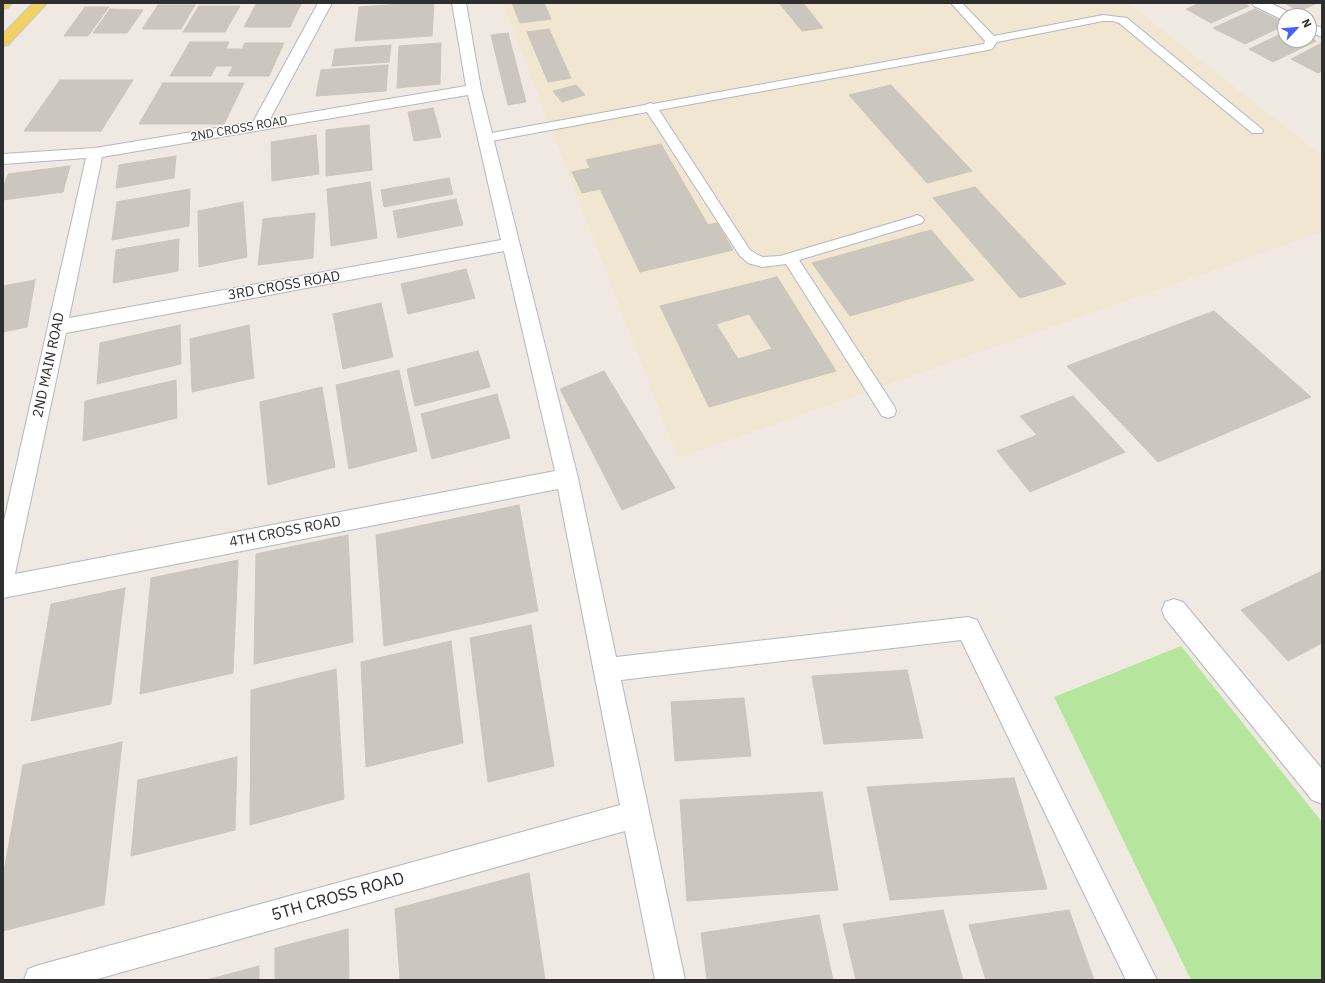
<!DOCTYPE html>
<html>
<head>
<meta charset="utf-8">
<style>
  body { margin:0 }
  #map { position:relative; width:1325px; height:983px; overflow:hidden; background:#efe9e1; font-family:"IBM Plex Sans",sans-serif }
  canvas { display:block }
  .frame { position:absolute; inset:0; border:4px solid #2e2e2e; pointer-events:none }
  .north { position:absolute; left:1277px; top:8px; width:40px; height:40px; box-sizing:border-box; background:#fff; border:1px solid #ababab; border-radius:50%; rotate:64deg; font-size:11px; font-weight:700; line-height:16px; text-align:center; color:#2e2e2e }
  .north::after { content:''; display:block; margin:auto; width:14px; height:18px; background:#4264fb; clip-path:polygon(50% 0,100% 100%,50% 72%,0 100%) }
</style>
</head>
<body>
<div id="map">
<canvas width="1325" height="983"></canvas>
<div class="frame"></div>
<div class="north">N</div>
</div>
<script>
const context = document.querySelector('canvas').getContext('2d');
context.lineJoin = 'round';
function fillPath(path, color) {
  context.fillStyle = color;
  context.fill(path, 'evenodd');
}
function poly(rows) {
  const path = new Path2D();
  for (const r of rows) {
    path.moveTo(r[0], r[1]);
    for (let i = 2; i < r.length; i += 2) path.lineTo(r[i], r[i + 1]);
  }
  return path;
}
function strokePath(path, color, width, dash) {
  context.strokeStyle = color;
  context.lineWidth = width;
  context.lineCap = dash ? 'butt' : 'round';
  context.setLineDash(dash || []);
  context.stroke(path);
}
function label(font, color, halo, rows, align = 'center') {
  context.font = font + ' "IBM Plex Sans",sans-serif';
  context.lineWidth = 3;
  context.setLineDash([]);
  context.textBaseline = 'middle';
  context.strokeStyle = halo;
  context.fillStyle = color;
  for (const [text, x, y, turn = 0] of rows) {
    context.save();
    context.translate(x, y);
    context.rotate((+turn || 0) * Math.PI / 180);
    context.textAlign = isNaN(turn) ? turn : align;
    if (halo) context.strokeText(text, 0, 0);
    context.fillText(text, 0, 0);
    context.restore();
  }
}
const education = poly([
  [503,3,1128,3,1322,156,1322,232,678,458]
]);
const green = poly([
  [1181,646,1322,822,1322,980,1191,980,1054,697]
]);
const building = poly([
  [415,3,434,3,432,36,355,41,359,7,415,3],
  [512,3,544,3,551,19,520,23,512,3],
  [785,3,803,3,823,28,802,31,780,4,785,3],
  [1200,3,1243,3,1249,6,1211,23,1186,9,1200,3],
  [1284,3,1317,3,1300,11,1284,3],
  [256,4,301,4,290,27,244,27,256,4],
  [158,5,195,5,181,29,142,29,158,5],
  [199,6,240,6,225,32,183,32,199,6],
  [85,7,109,7,88,36,64,36,85,7],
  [110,9,143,10,127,33,93,33,110,9],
  [1255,9,1285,23,1285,25,1245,44,1213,28,1255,9],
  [549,29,571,78,548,82,527,32,549,29],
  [1285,32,1285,40,1309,40,1309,37,1316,41,1273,62,1249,49,1285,32],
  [508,33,526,102,508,105,491,35,508,33],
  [190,42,229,42,226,49,242,49,245,43,284,43,269,76,228,76,233,66,216,66,211,76,170,76,190,42],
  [441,43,440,84,397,88,399,46,441,43],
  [1322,43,1322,71,1318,73,1291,59,1322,43],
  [391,45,389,62,332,66,335,49,391,45],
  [388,65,386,91,316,96,321,70,388,65],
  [60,80,133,80,101,131,24,131,60,80],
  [163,83,244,83,224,124,139,124,163,83],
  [576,85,585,95,562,102,553,91,576,85],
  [891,85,972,171,927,183,849,95,891,85],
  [433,108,441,137,414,141,408,112,433,108],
  [369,125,372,170,326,176,326,130,369,125],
  [316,135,319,174,272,181,271,142,316,135],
  [661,144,708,225,717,223,733,250,640,272,600,189,582,193,572,172,590,168,586,160,661,144],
  [176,156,174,178,116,188,119,165,176,156],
  [70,166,63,192,3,200,3,188,8,174,70,166],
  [449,178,453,194,384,207,381,190,449,178],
  [370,182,377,238,331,246,327,189,370,182],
  [975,187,1066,284,1020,298,933,198,975,187],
  [190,189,189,226,112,240,117,202,190,189],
  [456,199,463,225,398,238,393,211,456,199],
  [243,202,247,257,199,267,198,211,243,202],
  [315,213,313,258,258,265,263,219,315,213],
  [931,230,974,280,850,316,812,263,931,230],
  [179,239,178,271,113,283,116,250,179,239],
  [466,269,475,298,408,314,401,284,466,269],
  [777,277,836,371,709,407,660,306,777,277],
  [749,314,772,349,738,359,716,324,749,314],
  [35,280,27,327,3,332,3,286,35,280],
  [381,303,393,357,343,369,333,314,381,303],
  [1214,311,1311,397,1158,462,1067,366,1214,311],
  [180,325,181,364,97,384,100,343,180,325],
  [249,325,254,378,192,392,190,339,249,325],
  [478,351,490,387,415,406,407,369,478,351],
  [399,370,417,451,349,469,336,385,399,370],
  [604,371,675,488,622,510,560,389,604,371],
  [176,380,177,418,83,441,85,401,176,380],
  [322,387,335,467,268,485,260,402,322,387],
  [497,394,510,438,432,459,421,414,497,394],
  [1073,396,1125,452,1030,492,997,451,1037,435,1020,416,1073,396],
  [519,505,538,611,384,646,376,535,519,505],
  [348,535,353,642,254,664,256,554,348,535],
  [238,560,233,673,140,694,151,578,238,560],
  [1322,571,1322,643,1288,661,1241,610,1322,571],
  [125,588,111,704,31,721,51,604,125,588],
  [531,625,554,766,488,782,470,638,531,625],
  [451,641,463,743,366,767,361,662,451,641],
  [336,669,344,799,250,825,251,690,336,669],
  [907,670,923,738,824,744,812,676,907,670],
  [744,698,751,756,675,761,671,702,744,698],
  [122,742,104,905,3,931,3,877,23,765,122,742],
  [237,757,235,830,131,856,138,780,237,757],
  [1014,778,1047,889,890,900,867,787,1014,778],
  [822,792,838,890,687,901,680,800,822,792],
  [529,873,545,980,400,980,395,909,529,873],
  [943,910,963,980,856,980,843,924,943,910],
  [1069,910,1094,980,986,980,969,925,1069,910],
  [819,915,833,980,707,980,701,933,819,915],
  [348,929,349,980,275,980,275,948,348,929],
  [259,966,259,980,207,980,259,966]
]);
const service = poly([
  [951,3,962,3,994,36,1103,15,1127,18,1263,130,1262,133,1252,133,1119,23,1112,21,1103,21,997,42,992,49,988,50,659,110,750,250,758,255,763,257,780,256,912,217,917,215,922,217,924,220,922,223,799,260,894,406,896,411,894,416,888,418,882,416,786,264,762,267,748,263,740,256,647,112,486,142,481,141,480,138,481,135,486,134,645,105,650,103,653,104,984,44,985,41,951,3]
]);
const minor = poly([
  [318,3,332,3,270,119,466,86,452,3,466,3,481,89,578,478,616,657,968,617,977,620,1157,980,1126,980,961,640,621,680,685,980,655,980,625,831,94,980,24,980,28,969,39,965,620,805,558,489,3,598,3,525,86,158,3,164,3,154,95,148,253,122,318,3],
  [468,95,501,240,69,318,102,157,468,95],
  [504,251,555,471,15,574,66,333,504,251],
  [1252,3,1270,3,1291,13,1293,16,1285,16,1285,20,1281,19,1254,6,1252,3],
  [1309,23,1322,28,1322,37,1309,32,1309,23],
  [1174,599,1183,602,1322,769,1322,804,1312,800,1165,618,1162,610,1165,602,1174,599]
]);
const primary = poly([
  [3,3,12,3,8,8,3,9,3,3],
  [33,3,47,3,8,45,3,46,3,34,33,3]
]);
const farStreetnames = [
  ["2ND CROSS ROAD",239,129,-10]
];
const streetNames = [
  ["3RD CROSS ROAD",284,286,-10],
  ["2ND MAIN ROAD",49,365,-78],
  ["4TH CROSS ROAD",285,532,-11]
];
const nearStreetnames = [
  ["5TH CROSS ROAD",338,897,-16]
];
fillPath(education, '#f0e6d1');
fillPath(green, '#b6e59e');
fillPath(building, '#cbc7bf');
strokePath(building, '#cbc5ba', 1);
strokePath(service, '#b4b7c1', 2);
strokePath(minor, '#b4b7c1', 2);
strokePath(primary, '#c9c9c9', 2);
fillPath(service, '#fff');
fillPath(minor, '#fff');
fillPath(primary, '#f2d163');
label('12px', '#2e2e2e', '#fff', farStreetnames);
label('14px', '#2e2e2e', '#fff', streetNames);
label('17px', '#2e2e2e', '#fff', nearStreetnames);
</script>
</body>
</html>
